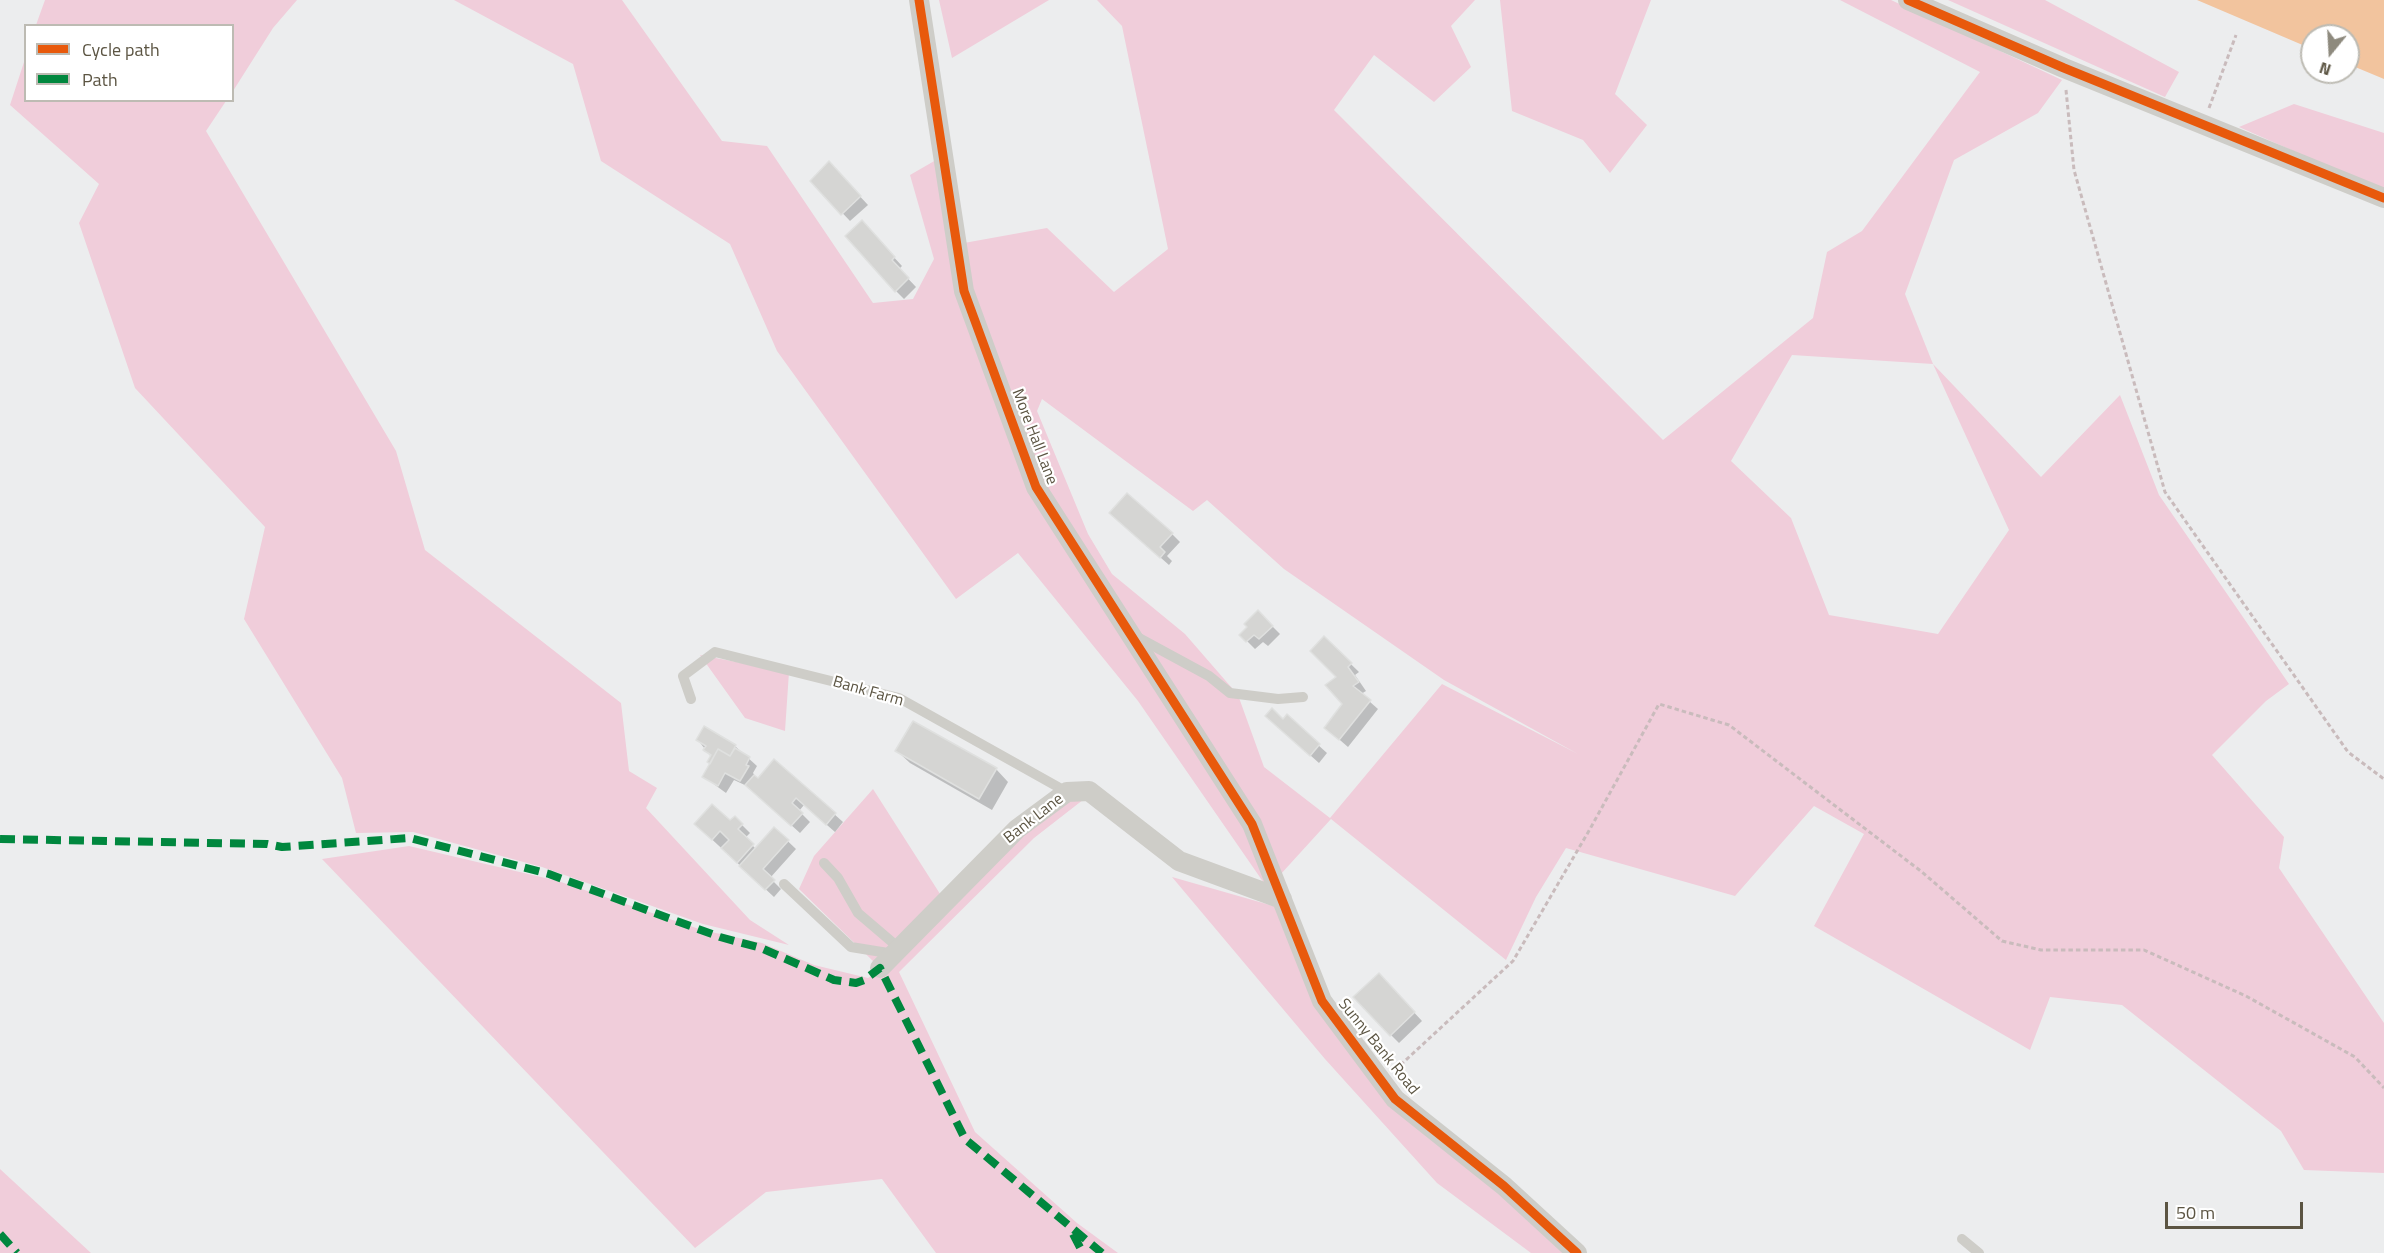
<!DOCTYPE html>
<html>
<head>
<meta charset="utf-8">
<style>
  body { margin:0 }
  #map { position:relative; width:2384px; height:1253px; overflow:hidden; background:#ecedee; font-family:"Titillium Web",sans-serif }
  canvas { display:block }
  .legend { position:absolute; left:24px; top:24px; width:210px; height:78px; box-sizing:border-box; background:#fff; border:2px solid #bdbbb3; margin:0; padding:8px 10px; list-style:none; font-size:18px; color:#5b5442 }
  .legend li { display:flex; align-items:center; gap:12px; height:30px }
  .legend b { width:30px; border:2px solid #bdbbb3 }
  .north { position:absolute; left:2300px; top:24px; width:60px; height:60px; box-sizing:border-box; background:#fff; border:2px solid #bdbbb3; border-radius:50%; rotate:198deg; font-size:16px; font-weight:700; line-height:24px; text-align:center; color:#5b5442 }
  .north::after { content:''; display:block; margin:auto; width:21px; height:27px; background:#8e8a7e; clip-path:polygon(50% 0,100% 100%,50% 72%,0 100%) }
  .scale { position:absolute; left:2165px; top:1202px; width:138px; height:27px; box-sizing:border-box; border:3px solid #5b5442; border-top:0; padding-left:8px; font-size:18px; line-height:21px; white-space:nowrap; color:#5b5442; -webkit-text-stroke:4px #fff; paint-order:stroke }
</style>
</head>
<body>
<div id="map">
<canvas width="2384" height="1253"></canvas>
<ul class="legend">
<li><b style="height:8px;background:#e8590c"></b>Cycle path</li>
<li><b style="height:8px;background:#00873e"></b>Path</li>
</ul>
<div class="north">N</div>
<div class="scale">50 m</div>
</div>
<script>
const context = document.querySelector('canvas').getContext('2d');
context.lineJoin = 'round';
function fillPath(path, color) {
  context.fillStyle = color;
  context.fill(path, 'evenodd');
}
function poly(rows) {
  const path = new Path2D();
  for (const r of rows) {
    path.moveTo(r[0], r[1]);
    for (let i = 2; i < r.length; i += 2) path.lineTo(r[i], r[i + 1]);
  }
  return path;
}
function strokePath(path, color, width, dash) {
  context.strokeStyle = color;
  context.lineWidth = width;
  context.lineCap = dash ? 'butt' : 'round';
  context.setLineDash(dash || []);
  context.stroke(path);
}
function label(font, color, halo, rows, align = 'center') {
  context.font = font + ' "Titillium Web",sans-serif';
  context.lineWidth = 4.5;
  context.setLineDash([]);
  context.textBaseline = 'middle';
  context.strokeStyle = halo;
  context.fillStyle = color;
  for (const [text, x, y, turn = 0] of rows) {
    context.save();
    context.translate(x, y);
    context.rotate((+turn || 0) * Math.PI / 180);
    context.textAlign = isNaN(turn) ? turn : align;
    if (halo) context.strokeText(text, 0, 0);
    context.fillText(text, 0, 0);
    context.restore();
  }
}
const green = poly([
  [45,0,297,0,273,28,233,91,232,26,36,25],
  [454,0,622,0,722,141,767,146,873,303,913,299,934,259,910,175,936,160,1030,491,1247,831,1266,886,1138,701,1018,553,956,599,777,351,730,244,601,161,573,64],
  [939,0,1049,0,952,58],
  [1097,0,1475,0,1451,26,1471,67,1434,102,1374,55,1334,110,1663,440,1813,318,1827,252,1862,231,1980,72,1840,0,1891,0,2062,80,2038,113,1954,160,1905,294,1933,364,2041,477,2120,395,2159,495,2289,684,2266,701,2212,755,2284,837,2279,868,2384,1023,2384,1173,2304,1170,2281,1131,2122,1005,2050,997,2030,1050,1814,926,1864,834,1814,806,1735,896,1566,848,1536,897,1506,960,1331,819,1280,875,1040,484,970,291,964,243,1047,228,1114,292,1168,249,1122,26],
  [1792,355,1933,364,2009,530,1938,634,1829,615,1791,518,1731,461],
  [1042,399,1193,511,1207,500,1284,569,1444,680,1578,754,1442,684,1330,818,1264,767,1238,695,1185,634,1112,574,1088,534,1037,411],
  [1500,0,1651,0,1615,94,1647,125,1610,173,1583,140,1512,111],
  [1948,0,2045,0,2179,72,2165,97],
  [25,59,26,100,226,101,206,131,396,451,425,550,621,703,629,771,657,788,646,808,750,920,789,945,703,924,542,867,413,832,356,833,342,778,244,619,265,527,135,388,79,223,99,184,10,105],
  [2294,104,2384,133,2384,191,2239,127],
  [700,655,789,672,785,731,745,718],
  [873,789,942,897,876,964,799,889,814,856],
  [1088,796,1034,838,899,972,975,1132,1077,1223,1118,1253,936,1253,882,1179,766,1192,695,1248,322,859,409,846,558,881,702,930,762,943,814,965,868,978,883,969,1019,832,1066,797],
  [1172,877,1277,907,1317,1007,1395,1099,1563,1253,1531,1253,1437,1183,1325,1059],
  [0,1169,91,1253,0,1253]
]);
const water = poly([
  [2197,0,2384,0,2384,79,2348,64,2348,36,2312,36,2312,49]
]);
const shadow = poly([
  [829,163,868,205,850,221,812,181],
  [869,230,902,266,899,269,916,287,904,299,896,291],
  [1119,521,1172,534,1180,542,1167,556,1172,561,1169,565],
  [1258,612,1280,634,1268,646,1263,642,1255,649,1241,635],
  [1324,638,1359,672,1355,675,1366,691,1361,694,1378,709,1348,747,1326,728,1344,704,1339,677],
  [1287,717,1327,753,1319,763,1275,724],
  [698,740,735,746,757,766,753,773,758,780,775,761,843,822,835,832,804,805,799,811,810,822,800,833,749,787,734,780,726,793,704,777,711,764,711,757],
  [897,751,996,769,1008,782,992,810,910,763],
  [730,823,742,825,750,833,745,838,756,849,775,829,796,849,770,878,781,889,774,897,704,832],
  [1387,983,1422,1021,1399,1043,1391,1035]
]);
const building = poly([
  [829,161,861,196,841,215,810,181,829,161],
  [862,220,895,257,892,260,909,278,895,292,845,236,862,220],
  [1127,493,1173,533,1160,547,1165,552,1160,558,1109,513,1127,493],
  [1258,610,1273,626,1259,639,1254,635,1246,642,1239,635,1247,627,1244,624,1258,610],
  [1324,636,1352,663,1348,667,1359,682,1353,686,1371,700,1339,740,1324,728,1342,704,1325,685,1336,677,1310,651,1324,636],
  [1272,708,1283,719,1287,714,1320,744,1310,756,1265,716,1272,708],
  [913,721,997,768,979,799,895,751,913,721],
  [704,726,736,745,730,756,718,749,710,764,707,762,711,755,703,750,706,746,696,740,704,726],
  [735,748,750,757,746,765,749,766,740,781,725,773,718,786,702,777,718,749,730,756,735,748],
  [774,759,836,813,826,825,796,798,792,803,803,813,791,826,745,785,754,775,758,778,774,759],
  [712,804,730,820,735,816,743,824,738,829,754,844,737,863,721,848,729,840,720,831,712,840,694,824,712,804],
  [774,827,789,840,763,869,775,880,765,890,739,866,774,827],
  [1379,973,1415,1012,1390,1036,1353,997,1379,973]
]);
const path = poly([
  [2066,90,2074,170,2165,492,2348,752,2384,779],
  [2209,108,2236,35],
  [1395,1070,1513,961,1590,829,1659,704,1729,725,1922,872,2002,941,2041,950,2144,950,2246,996,2355,1057,2384,1088]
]);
const lane = poly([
  [1137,637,1209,676,1230,693,1278,699,1303,697],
  [691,699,683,676,715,652,899,698,1067,792],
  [824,863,838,878,858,913,899,948],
  [784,884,851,947,894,954],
  [1962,1239,1979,1253]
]);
const street = poly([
  [919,0,964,291,1036,487,1252,824,1322,1001,1395,1099,1504,1186,1577,1253],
  [1908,0,2064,68,2384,198],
  [880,968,1017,829,1067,792,1089,791,1179,861,1282,899]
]);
const quiet = poly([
  [0,839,267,844,282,847,410,838,549,874,720,937,761,948,834,980,856,983,864,980,880,968,965,1139,1102,1253],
  [0,1234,17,1253],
  [1073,1234,1083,1253]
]);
const cycleway = poly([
  [919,0,964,291,1036,487,1252,824,1322,1001,1395,1099,1504,1186,1577,1253],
  [1908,0,2064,68,2384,198]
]);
const streetNames = [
  ["More Hall Lane",1034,437,69],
  ["Bank Farm",868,692,16],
  ["Bank Lane",1034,819,-38],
  ["Sunny Bank Road",1378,1047,51]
];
fillPath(green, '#f0cdda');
fillPath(water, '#f2c49e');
fillPath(shadow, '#0003');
fillPath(building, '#d5d5d3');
strokePath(building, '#dfe0df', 1.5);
strokePath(path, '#c9bbbc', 3, [4.5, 3]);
strokePath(lane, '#cecdc8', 10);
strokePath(street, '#cecdc8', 20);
strokePath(quiet, '#00873e', 8, [15, 8]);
strokePath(cycleway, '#e8590c', 9);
label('16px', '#5b5442', '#fff', streetNames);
</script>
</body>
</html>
